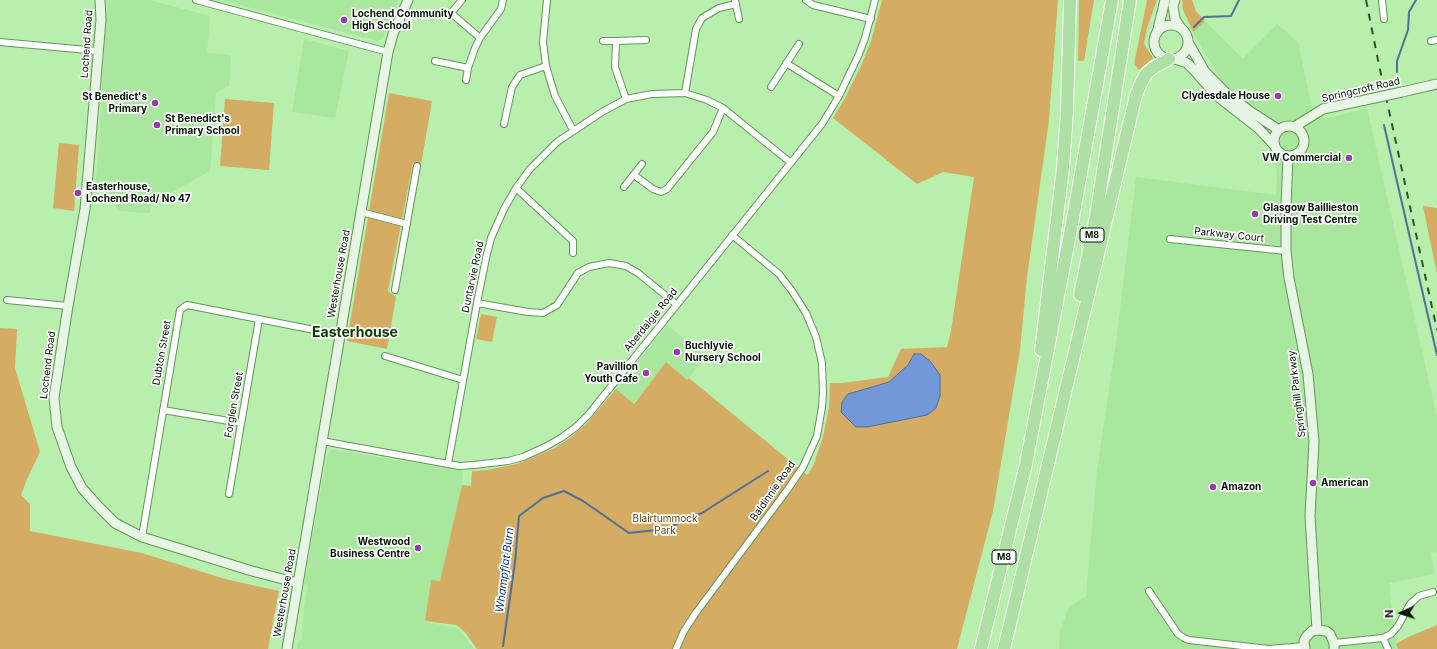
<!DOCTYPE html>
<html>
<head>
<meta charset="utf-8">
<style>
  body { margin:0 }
  #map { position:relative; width:1437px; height:649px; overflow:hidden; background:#b8efad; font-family:Inter,sans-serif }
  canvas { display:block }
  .north { position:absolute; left:1381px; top:593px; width:40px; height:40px; -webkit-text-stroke:3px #fefefe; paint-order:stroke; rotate:267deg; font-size:11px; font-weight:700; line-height:16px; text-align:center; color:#021300 }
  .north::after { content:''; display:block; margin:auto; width:14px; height:18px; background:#021300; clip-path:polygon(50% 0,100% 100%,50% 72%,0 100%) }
</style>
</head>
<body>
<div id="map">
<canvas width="1437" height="649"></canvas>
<div class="north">N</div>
</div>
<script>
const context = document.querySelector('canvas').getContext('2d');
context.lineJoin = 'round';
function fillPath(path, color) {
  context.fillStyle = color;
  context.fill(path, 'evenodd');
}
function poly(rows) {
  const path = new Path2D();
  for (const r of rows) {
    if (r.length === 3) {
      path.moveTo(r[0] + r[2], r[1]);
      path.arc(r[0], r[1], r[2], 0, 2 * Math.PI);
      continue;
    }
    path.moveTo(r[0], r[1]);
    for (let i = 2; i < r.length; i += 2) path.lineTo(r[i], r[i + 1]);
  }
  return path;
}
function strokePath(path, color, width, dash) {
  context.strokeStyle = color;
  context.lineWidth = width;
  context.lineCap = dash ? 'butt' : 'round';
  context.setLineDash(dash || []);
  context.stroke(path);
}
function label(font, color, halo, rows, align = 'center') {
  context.font = font + ' Inter,sans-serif';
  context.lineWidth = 3.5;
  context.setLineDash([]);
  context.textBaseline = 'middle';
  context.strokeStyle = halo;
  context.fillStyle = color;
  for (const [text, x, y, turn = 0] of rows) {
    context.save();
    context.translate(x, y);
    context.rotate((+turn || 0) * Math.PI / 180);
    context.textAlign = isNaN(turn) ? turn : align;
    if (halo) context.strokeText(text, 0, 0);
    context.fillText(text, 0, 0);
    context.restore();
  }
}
const built = poly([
  [107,0,149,0,210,16,207,53,231,55,229,86,216,93,210,171,152,203,150,213,118,211,106,187,95,187,98,157],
  [221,0,399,0,390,18,384,36,381,40,377,41],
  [1205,21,1243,59,1277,24,1298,42,1312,108,1325,119,1367,108,1437,417,1437,552,1431,553,1434,574,1389,583,1396,644,1398,649,1059,649,1060,632,1069,607,1086,596,1097,471,1116,343,1136,177,1276,195,1277,170,1259,115,1221,80,1193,32],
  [304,39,349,51,335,118,292,112],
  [667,325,706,356,687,380,666,363,633,404,616,389],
  [332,450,336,450,463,471,462,485,440,581,431,580,425,622,456,628,463,634,474,649,297,649,298,642,302,639,304,607,308,585,304,584,327,456]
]);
const green = poly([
  [882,0,1058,0,1049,120,1027,277,1020,350,993,511,957,649,477,649,465,632,456,625,425,621,431,580,440,581,462,485,471,486,472,471,487,470,517,464,555,448,571,437,587,423,616,389,634,404,666,362,687,380,689,378,807,475,813,466,823,437,829,407,830,383,842,383,888,377,901,349,947,347,951,331,974,177,943,172,917,184,833,118,845,98,861,66,871,41],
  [1079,0,1094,0,1084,61,1078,61],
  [1147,0,1157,0,1147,28,1144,44,1153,58,1139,70,1134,64],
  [1182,0,1192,0,1196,11,1205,21,1193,32,1183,10],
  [389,93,432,101,421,165,413,163,388,291,396,297,387,349,347,341],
  [225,99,274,103,269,170,220,166],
  [59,143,79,145,74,211,53,208],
  [1423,206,1437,208,1437,274],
  [481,314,497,317,492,342,476,339],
  [0,328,17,329,15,368,40,452,27,479,21,495,30,504,30,531,142,553,225,579,279,591,268,649,0,649],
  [1437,625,1437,649,1398,649,1396,644,1406,638]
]);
const water = poly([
  [914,354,921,354,931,362,940,375,940,396,936,408,927,415,867,427,856,427,841,412,842,402,848,394,889,382,908,365,914,354]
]);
const stream = poly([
  [1194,27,1204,17,1231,16,1239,0],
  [1397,72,1397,61,1408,30,1409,12,1416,0],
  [1384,125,1437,355],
  [503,646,515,562,519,516,543,498,564,491,583,501,629,533,665,529,702,513,768,471]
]);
const street = poly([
  [196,0,388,52],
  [462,0,451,13,480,38],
  [547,0,543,42,546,66,555,96,573,130],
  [735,0,739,19],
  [806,0,813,5,871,19],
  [1382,0,1384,19],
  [603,41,616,41],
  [1431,41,1437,40],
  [0,42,98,51],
  [435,61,468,68],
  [786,63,839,96],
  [466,80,468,68,475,48,480,38,501,9,503,0],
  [771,87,799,44],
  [685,93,696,29,702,18,719,8,736,4],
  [626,99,615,67,616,41,646,40],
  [504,124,512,87,520,75,546,66],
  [634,175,653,189,661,192,667,189,713,132,723,108],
  [624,187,642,164],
  [516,188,573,241,573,253],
  [361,212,407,224],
  [1170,239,1286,251],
  [395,290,417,166],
  [7,300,68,306],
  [477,303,528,312,543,313,557,305,578,273,589,267,609,263,626,266,638,273,676,304],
  [385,356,463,380],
  [163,410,241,423],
  [322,441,459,466,474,465,508,461,523,457,545,447,561,438,576,427,589,414,822,124,839,96,859,54,865,38,875,0],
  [448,464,477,303,486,258,491,238,504,209,516,188,530,169,557,142,602,112,626,99,652,94,685,93,707,100,723,108,791,163],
  [229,494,259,319],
  [142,537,180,310,187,305,340,335],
  [1149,591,1178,634,1184,638,1189,640,1269,649,1304,646],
  [1383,638,1388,649],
  [1334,643,1383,638,1391,634,1398,626,1410,604,1419,596,1433,592],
  [676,649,684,631,695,614,788,489,803,467,817,436,822,407,823,393,822,363,816,337,806,313,792,291,779,274,732,235]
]);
const secondary = poly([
  [100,0,101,20,85,209,68,306,55,391,54,398,57,427,71,467,82,488,97,505,115,523,142,537,252,571,298,583],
  [1175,0,1173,6,1175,19,1181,28],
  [1171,42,17],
  [1157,33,1165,0],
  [1188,42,1205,72,1226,93,1251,112,1279,130],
  [1175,59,1187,63,1193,69,1217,96,1258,128,1275,146],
  [1402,92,1437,84],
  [1289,141,15],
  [1294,127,1323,109,1365,100],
  [1288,157,1286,206,1286,251,1289,278,1308,374,1314,442,1310,516,1317,630],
  [287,649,388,52,393,34,408,0],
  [1305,649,1304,641,1306,637,1312,631,1317,630,1326,631,1330,634,1334,643,1334,649]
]);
const highway = poly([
  [1080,295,1096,216,1130,0],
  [1041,350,1063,168,1067,111,1070,0],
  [981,649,1026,464,1071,229,1112,0],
  [1004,649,1136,95,1142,81,1147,73,1153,68,1169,59]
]);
const rail = poly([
  [1366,0,1379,65,1437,330]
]);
const secondaryBridge = poly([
  [1365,100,1402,92]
]);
const markers = [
  [344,20,4,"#963ca8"],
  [1278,96,4,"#963ca8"],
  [155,103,4,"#963ca8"],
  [157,125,4,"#963ca8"],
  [1349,158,4,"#963ca8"],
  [78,193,4,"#963ca8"],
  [1255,214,4,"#963ca8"],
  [677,352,4,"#963ca8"],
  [646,373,4,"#963ca8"],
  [1313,483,4,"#963ca8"],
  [1213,487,4,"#963ca8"],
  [418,548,4,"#963ca8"]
];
const shields = [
  [1092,235,24],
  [1004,557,24]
];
const shieldNames = [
  ["M8",1092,235],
  ["M8",1004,557]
];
const poiNames = [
  ["Lochend Community",352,14],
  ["High School",352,26],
  ["Clydesdale House",1270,96,"right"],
  ["St Benedict's",147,97,"right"],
  ["Primary",147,109,"right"],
  ["St Benedict's",165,119],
  ["Primary School",165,131],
  ["VW Commercial",1341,158,"right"],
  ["Easterhouse,",86,187],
  ["Lochend Road/ No 47",86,199],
  ["Glasgow Baillieston",1263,208],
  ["Driving Test Centre",1263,220],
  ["Buchlyvie",685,346],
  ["Nursery School",685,358],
  ["Pavillion",638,367,"right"],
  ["Youth Cafe",638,379,"right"],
  ["American",1321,483],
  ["Amazon",1221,487],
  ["Westwood",410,542,"right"],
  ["Business Centre",410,554,"right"]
];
const streetNames = [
  ["Lochend Road",87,44,-86],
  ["Springcroft Road",1361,90,-13],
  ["Parkway Court",1229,235,6],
  ["Westerhouse Road",339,274,-80],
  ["Duntarvie Road",473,277,-78],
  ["Aberdalgie Road",651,320,-51],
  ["Dubton Street",162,353,-80],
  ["Lochend Road",48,365,-83],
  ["Springhill Parkway",1297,394,-97],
  ["Forglen Street",234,405,-80],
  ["Baldinnie Road",773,491,-55],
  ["Westerhouse Road",285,593,-80]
];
const parkNames = [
  ["Blairtummock",665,519],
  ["Park",665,531]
];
const waterNames = [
  ["Whampflat Burn",505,570,-83]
];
const districtNames = [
  ["Easterhouse",355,333]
];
fillPath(built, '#a9e69e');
fillPath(green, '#d4ac63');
fillPath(water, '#7298d9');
strokePath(water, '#507098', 1);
strokePath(stream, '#507098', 2);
strokePath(street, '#639659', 8);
strokePath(secondary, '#639659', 11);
strokePath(highway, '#fff', 14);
strokePath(street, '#fff', 6);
strokePath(secondary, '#e7f5e4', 9);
strokePath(highway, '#aedfa5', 12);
strokePath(rail, '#355030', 2, [7, 7]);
strokePath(secondaryBridge, '#639659', 11, []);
strokePath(secondaryBridge, '#e7f5e4', 9);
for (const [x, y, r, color] of markers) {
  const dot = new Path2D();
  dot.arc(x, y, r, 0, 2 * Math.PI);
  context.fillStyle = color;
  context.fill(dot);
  strokePath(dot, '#fefefe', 1.5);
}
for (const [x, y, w] of shields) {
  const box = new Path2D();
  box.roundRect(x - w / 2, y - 7, w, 14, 3);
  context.fillStyle = '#fefefe';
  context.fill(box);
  strokePath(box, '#021300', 1);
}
label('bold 9px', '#021300', null, shieldNames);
label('bold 10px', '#021300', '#fefefe', poiNames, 'left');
label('10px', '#021300', '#fefefe', streetNames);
label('10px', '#624608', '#fefefe', parkNames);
label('italic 11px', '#0a3782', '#fefefe', waterNames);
label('bold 14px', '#083d00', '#fefefe', districtNames);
</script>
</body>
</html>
